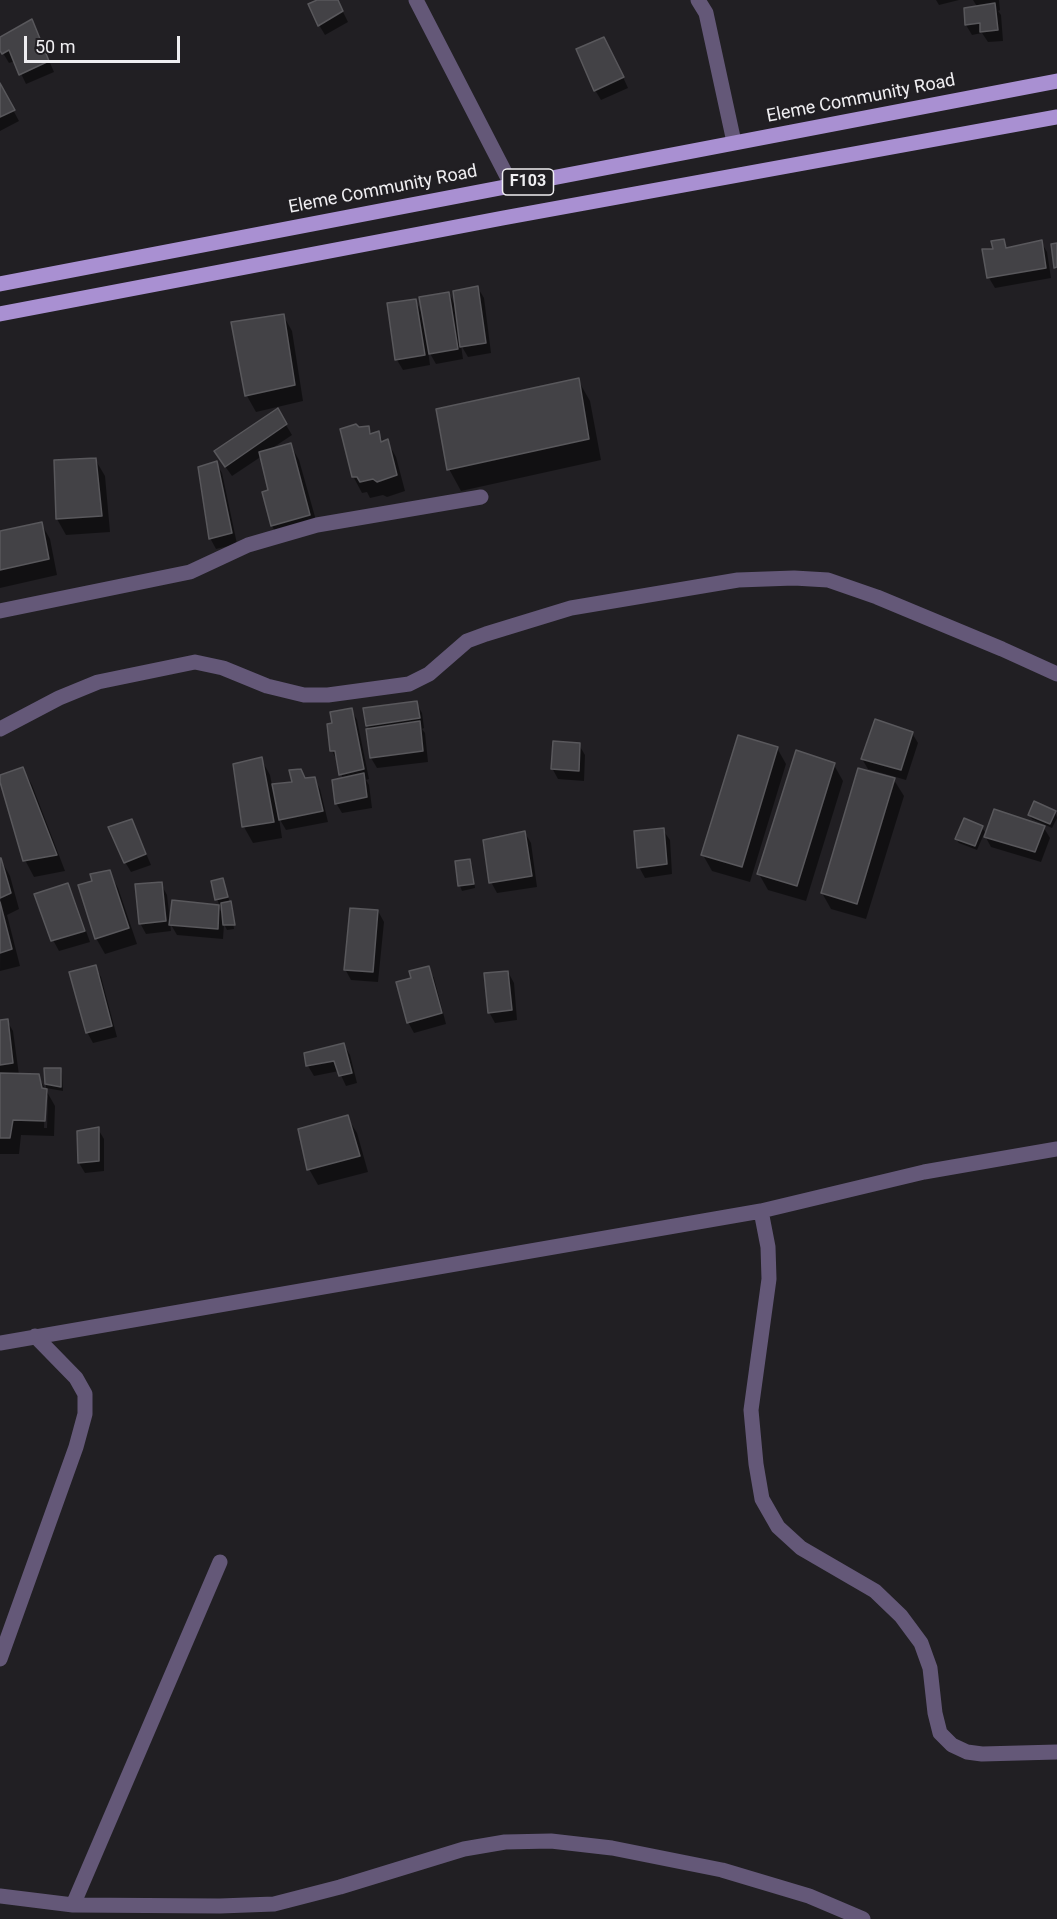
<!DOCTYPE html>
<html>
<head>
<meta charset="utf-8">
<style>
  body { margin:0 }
  #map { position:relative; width:1057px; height:1919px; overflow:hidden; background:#211f23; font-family:Roboto,sans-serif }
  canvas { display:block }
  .scale { position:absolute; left:24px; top:36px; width:156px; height:27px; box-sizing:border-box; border:3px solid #efeef1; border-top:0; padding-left:8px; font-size:18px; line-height:21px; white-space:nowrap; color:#efeef1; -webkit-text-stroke:4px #211f23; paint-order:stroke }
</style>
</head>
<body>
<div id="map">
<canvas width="1057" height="1919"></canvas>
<div class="scale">50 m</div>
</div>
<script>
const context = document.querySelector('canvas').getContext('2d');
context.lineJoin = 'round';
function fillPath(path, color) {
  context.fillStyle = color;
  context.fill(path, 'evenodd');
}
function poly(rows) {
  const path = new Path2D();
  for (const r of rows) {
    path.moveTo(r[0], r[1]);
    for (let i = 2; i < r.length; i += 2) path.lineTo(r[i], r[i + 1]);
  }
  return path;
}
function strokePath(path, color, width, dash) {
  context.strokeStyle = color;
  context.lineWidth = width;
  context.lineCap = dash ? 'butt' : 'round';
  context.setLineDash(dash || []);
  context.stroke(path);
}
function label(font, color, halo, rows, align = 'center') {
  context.font = font + ' Roboto,sans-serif';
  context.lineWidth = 4.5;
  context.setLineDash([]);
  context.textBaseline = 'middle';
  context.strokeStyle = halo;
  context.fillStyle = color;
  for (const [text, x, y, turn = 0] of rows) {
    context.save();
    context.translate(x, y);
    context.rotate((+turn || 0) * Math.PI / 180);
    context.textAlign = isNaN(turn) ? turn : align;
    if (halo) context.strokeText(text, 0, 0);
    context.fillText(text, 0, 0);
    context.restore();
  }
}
const shadow = poly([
  [321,0,337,0,348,22,325,35,319,25],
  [936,0,959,0,939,5],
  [973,0,999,0,1000,10,998,11,1001,15,1003,41,988,42,982,33,972,35,966,25,978,8],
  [32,21,54,72,26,84,15,61,9,63,0,48,0,39],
  [610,49,628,88,601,100,595,90],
  [0,86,19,121,0,131],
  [1003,240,1008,249,1041,242,1047,252,1051,278,995,288,989,278,984,251,995,251],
  [478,288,484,298,491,353,468,357,461,345,463,359,436,364,428,350,430,365,403,370,397,360,388,304,415,300,423,315,449,293,456,307],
  [283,315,292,331,303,401,256,412,247,396],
  [578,380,590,401,601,460,461,491,449,469],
  [277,410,292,435,271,449,290,444,299,460,319,531,281,542,272,526,264,493,269,491,262,456,232,476,222,462],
  [368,428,372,434,378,433,384,442,387,441,396,457,405,491,387,497,383,495,370,498,367,492,362,493,353,476,359,429],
  [95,459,105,476,110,532,66,535,57,519],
  [216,463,222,473,237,544,216,549,210,538],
  [41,523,50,539,57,575,0,588,0,533],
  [416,702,422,713,424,728,422,729,425,733,428,762,377,768,371,758,370,730,367,725],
  [351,709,357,720,369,779,366,780,369,785,372,808,342,813,336,803,343,779,338,762,332,751],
  [912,733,918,743,906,780,868,769,862,759],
  [579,745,585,755,584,781,558,779,552,768],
  [777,748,786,764,750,882,712,871,703,855],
  [261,759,270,775,272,785,294,784,314,778,320,789,328,822,286,830,279,818,282,838,253,843,244,827,235,765],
  [834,765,843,781,806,901,768,890,759,874],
  [23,769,32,785,65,871,34,877,25,860,0,777],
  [894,780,904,796,866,919,831,909,822,893],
  [1055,812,1057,818,1052,828,1032,819,1029,815],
  [132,821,151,865,131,872,125,862],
  [982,827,986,834,1044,828,1050,838,1041,862,991,847,984,834,977,850,959,843,956,839],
  [663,830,670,840,672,874,645,878,639,867],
  [525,833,531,843,537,887,497,893,491,882],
  [1,860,10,876,19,909,7,915,20,966,0,971],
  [469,860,472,865,475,888,462,891,460,886,456,863],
  [109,872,118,888,137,944,105,954,96,938,93,882],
  [223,880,230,903,232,906,231,906,234,929,227,930,224,924,223,939,177,935,170,923,171,931,146,934,140,923,161,884,167,895,170,921,218,907,224,916,222,903,219,904,217,899],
  [67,885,73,895,90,942,59,951,53,940],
  [378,911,384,922,378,982,351,980,345,969],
  [95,967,101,977,117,1037,93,1043,87,1032],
  [428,968,434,978,446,1024,414,1033,408,1022,412,979],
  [508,972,514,983,517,1020,495,1023,489,1012],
  [7,1021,13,1031,19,1075,38,1076,55,1106,54,1136,21,1135,19,1154,0,1154,0,1022],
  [45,1093,48,1096,47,1128,44,1128],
  [344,1045,350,1055,357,1083,346,1086,339,1071,314,1076,308,1066,305,1054],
  [46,1069,60,1069,62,1074,63,1091,46,1088],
  [347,1117,357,1133,368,1172,318,1185,309,1169],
  [98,1129,104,1139,104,1171,85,1173,79,1163,79,1133]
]);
const building = poly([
  [317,0,338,0,343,11,318,26,308,4,317,0],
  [995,3,998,30,980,32,980,23,965,25,964,8,995,3],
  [32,19,49,61,19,75,9,50,2,54,0,51,0,37,32,19],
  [604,37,624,77,594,91,576,49,604,37],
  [0,83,15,110,0,117,0,83],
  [1004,239,1006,248,1042,240,1046,268,987,278,982,249,993,249,991,241,1004,239],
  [1057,243,1057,267,1054,268,1051,244,1057,243],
  [478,286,486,343,460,347,453,291,478,286],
  [449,292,458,349,429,354,419,297,449,292],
  [416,299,425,355,395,360,387,303,416,299],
  [284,314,295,385,245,396,231,322,284,314],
  [579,378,589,439,447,470,436,409,579,378],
  [278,408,287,424,225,467,214,451,278,408],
  [356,424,359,427,369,426,370,434,379,431,381,442,388,439,397,475,377,482,373,479,360,482,357,477,352,477,340,429,356,424],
  [291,443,310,515,271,526,262,492,268,490,259,452,291,443],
  [96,458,102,516,56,519,54,460,96,458],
  [217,461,232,533,209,539,198,467,217,461],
  [42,522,49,559,0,570,0,531,42,522],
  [417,701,420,718,366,726,363,708,417,701],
  [352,708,364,769,339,775,335,751,330,751,327,724,332,723,330,712,352,708],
  [875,719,913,732,901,770,861,759,875,719],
  [420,721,423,751,370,758,366,729,420,721],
  [738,735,778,747,742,867,701,855,738,735],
  [553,741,580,743,579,771,551,769,553,741],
  [796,750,835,763,797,886,757,874,796,750],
  [262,757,274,822,242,827,233,764,262,757],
  [23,767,57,855,23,861,0,782,0,775,23,767],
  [858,768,895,778,857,904,821,893,858,768],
  [301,769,305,778,315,777,323,811,279,820,272,784,292,782,289,770,301,769],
  [364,773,367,797,335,804,332,780,364,773],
  [1034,801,1056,811,1050,824,1028,815,1034,801],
  [994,809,1045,826,1035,852,984,837,994,809],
  [964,818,983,826,975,846,955,839,964,818],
  [132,819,146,854,124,863,108,827,132,819],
  [664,828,667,864,637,868,634,831,664,828],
  [525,831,532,876,489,883,483,840,525,831],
  [0,858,1,858,11,893,0,898,0,858],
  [470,859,474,884,458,886,455,861,470,859],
  [110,870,129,928,95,939,78,885,92,881,90,874,110,870],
  [223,878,228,897,215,900,211,881,223,878],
  [162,882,166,921,139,924,135,884,162,882],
  [68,883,85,931,51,941,34,894,68,883],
  [172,900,219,905,218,929,169,925,172,900],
  [231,901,235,925,223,925,221,903,231,901],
  [0,902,12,949,0,953,0,902],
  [350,908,378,910,373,972,344,970,350,908],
  [96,965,112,1026,86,1033,69,972,96,965],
  [429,966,442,1013,407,1023,396,982,411,978,409,971,429,966],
  [508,971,512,1010,488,1013,484,973,508,971],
  [8,1019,13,1063,0,1065,0,1020,8,1019],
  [344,1043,352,1073,339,1076,334,1061,306,1066,304,1053,344,1043],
  [44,1068,61,1068,61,1087,45,1084,44,1068],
  [0,1073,39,1074,42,1088,47,1089,45,1121,13,1120,10,1138,0,1138,0,1073],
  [348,1115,360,1156,307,1170,298,1129,348,1115],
  [99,1127,99,1161,78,1163,77,1131,99,1127]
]);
const minor = poly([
  [416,0,512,186],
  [698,0,706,13,734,142],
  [0,611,190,572,248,545,317,525,481,497],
  [0,729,59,698,98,682,195,662,223,668,267,686,304,695,328,695,409,684,429,674,467,641,486,634,571,608,738,580,794,578,828,580,877,597,1002,649,1057,674],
  [761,1211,768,1247,769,1279,751,1410,756,1464,762,1499,778,1527,801,1548,875,1591,901,1616,921,1643,930,1668,935,1713,940,1733,952,1745,967,1752,982,1754,1057,1752],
  [0,1343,761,1211,924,1172,1057,1149],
  [0,1659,76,1447,85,1414,85,1394,76,1378,35,1336],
  [0,1896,73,1905,220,1906,274,1904,340,1887,464,1849,505,1842,551,1841,612,1848,722,1870,809,1896,863,1919],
  [73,1905,220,1562]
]);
const primary = poly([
  [0,284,1057,81],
  [0,314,503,218,1057,117]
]);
const shields = [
  [528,182,51]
];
const shieldNames = [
  ["F103",528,182]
];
const streetNames = [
  ["Eleme Community Road",861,99,-11],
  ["Eleme Community Road",383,190,-11]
];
fillPath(shadow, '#0007');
fillPath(building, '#434246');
strokePath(building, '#59585c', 1.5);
strokePath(minor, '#645878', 15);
strokePath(primary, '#a990d2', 15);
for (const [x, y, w] of shields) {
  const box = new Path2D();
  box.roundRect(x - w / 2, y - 13, w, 26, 4.5);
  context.fillStyle = '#211f23';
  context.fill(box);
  strokePath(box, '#efeef1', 1.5);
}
label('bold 16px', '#efeef1', null, shieldNames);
label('18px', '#efeef1', '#211f23', streetNames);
</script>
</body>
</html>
